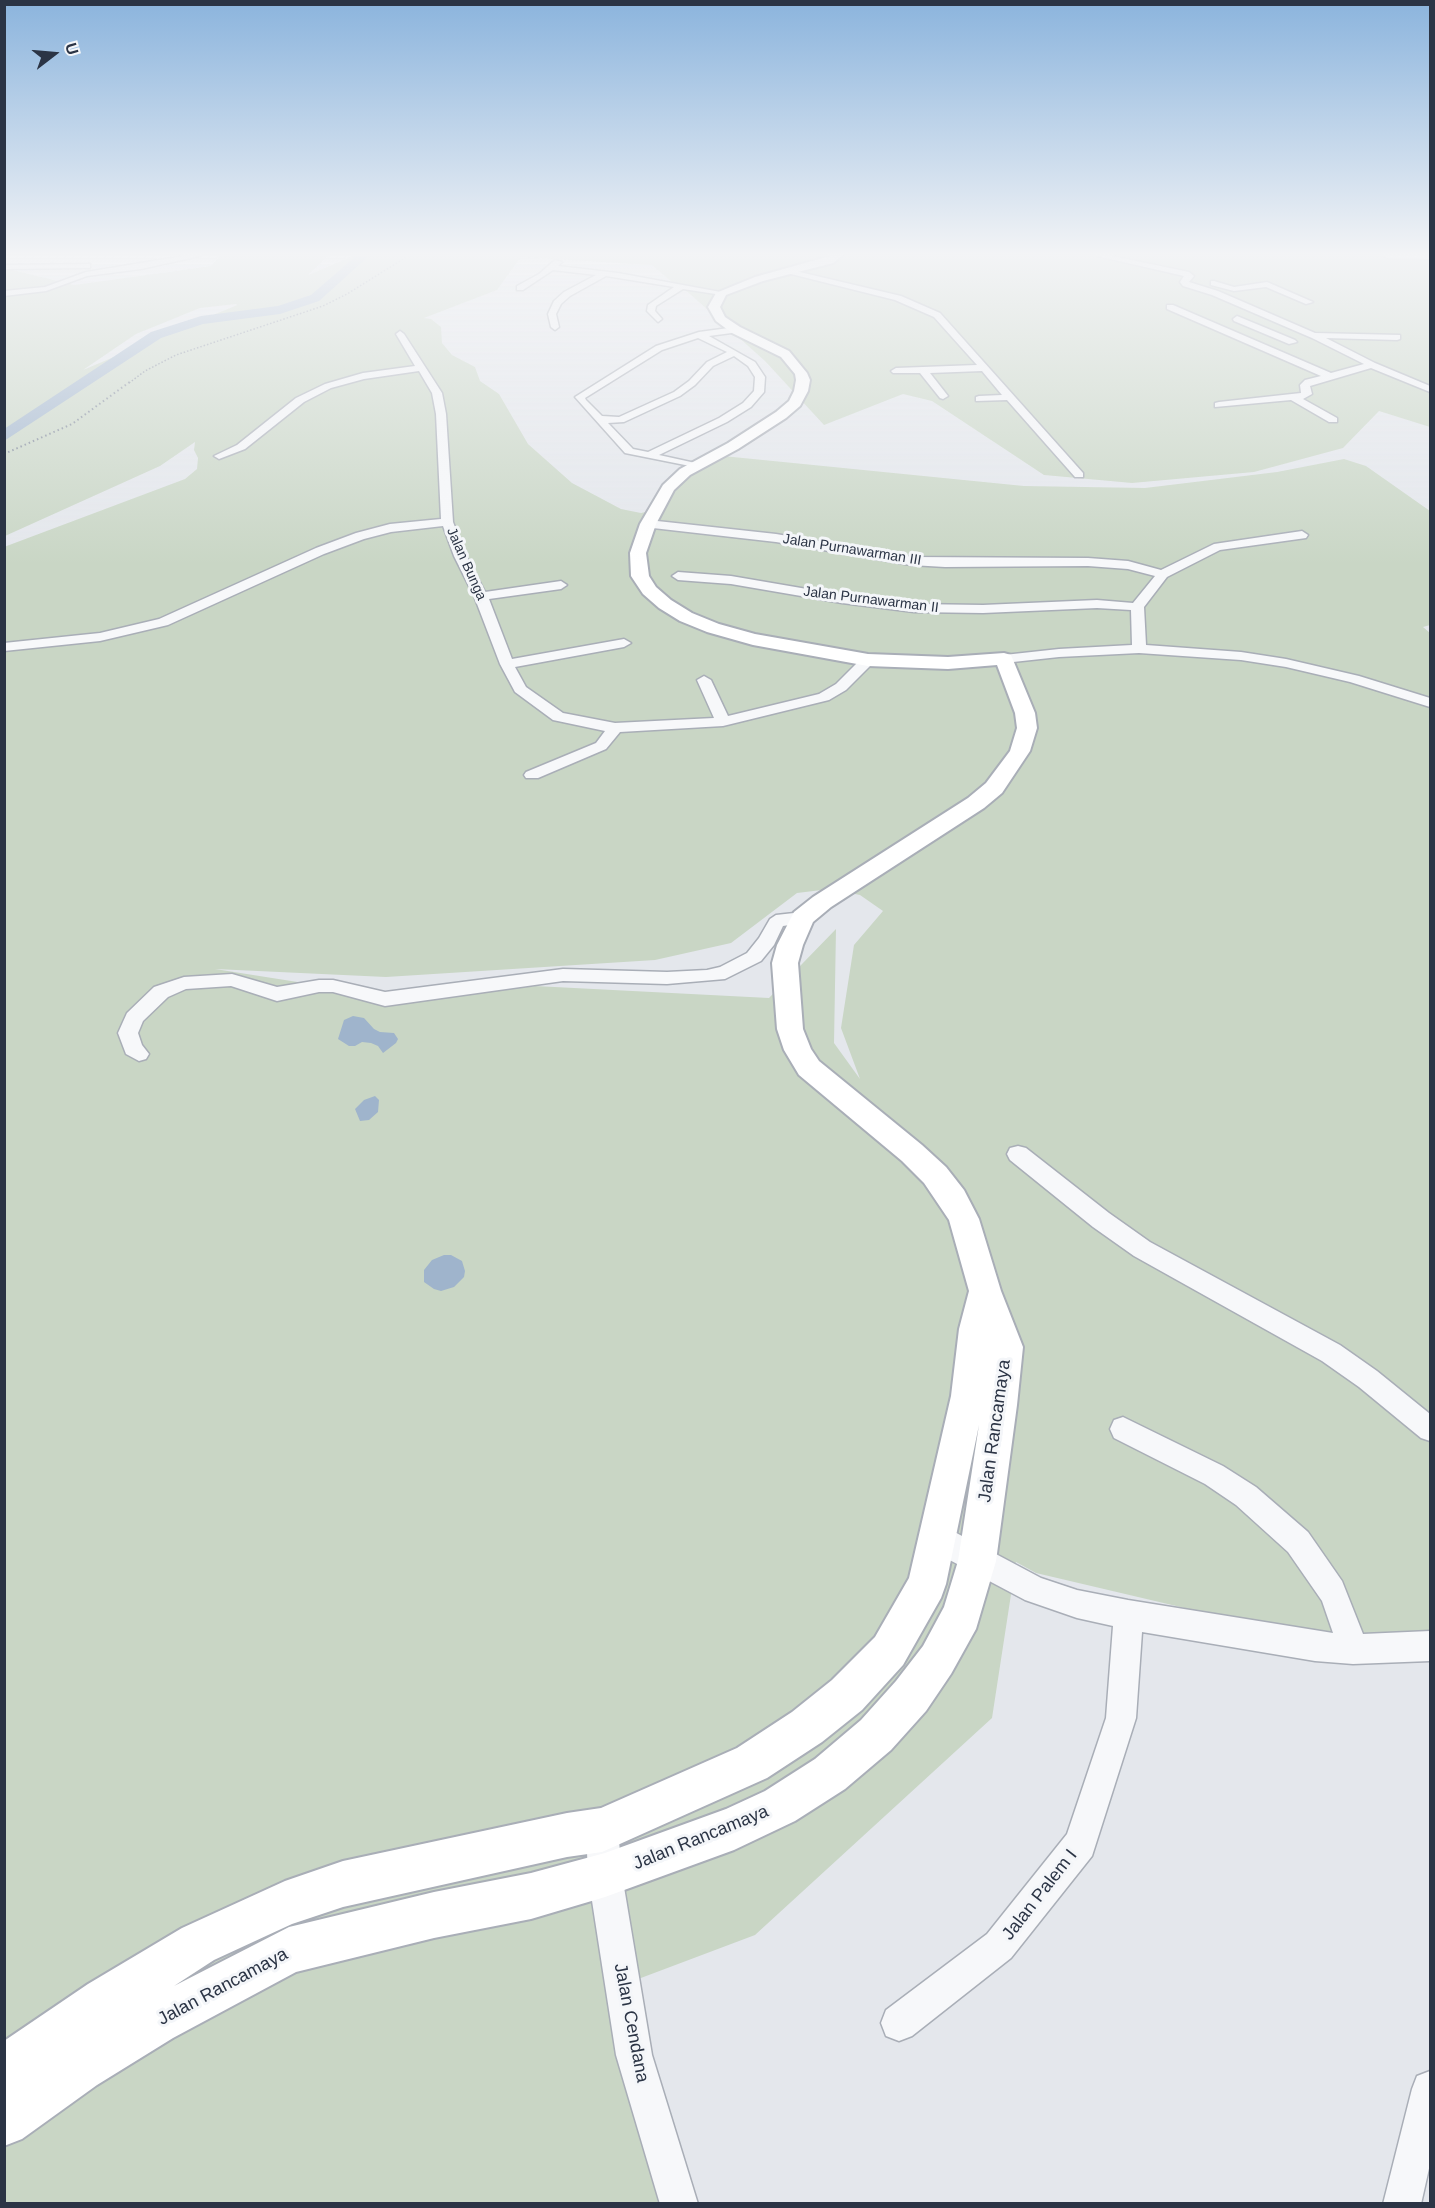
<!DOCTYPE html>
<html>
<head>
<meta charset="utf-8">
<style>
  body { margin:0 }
  #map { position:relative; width:1435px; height:2208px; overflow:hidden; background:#e4e7ec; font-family:Helvetica,sans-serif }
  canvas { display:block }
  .frame { position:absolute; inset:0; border:6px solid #2b3445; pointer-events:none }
  .north { position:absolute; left:24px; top:24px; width:60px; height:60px; -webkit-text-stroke:4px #f4f6f9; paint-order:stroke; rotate:74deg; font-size:16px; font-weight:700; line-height:24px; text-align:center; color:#2b3445 }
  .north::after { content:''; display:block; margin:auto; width:21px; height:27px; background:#2b3445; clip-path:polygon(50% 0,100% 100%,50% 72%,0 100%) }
</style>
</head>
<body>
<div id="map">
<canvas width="1435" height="2208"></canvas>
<div class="frame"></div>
<div class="north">U</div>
</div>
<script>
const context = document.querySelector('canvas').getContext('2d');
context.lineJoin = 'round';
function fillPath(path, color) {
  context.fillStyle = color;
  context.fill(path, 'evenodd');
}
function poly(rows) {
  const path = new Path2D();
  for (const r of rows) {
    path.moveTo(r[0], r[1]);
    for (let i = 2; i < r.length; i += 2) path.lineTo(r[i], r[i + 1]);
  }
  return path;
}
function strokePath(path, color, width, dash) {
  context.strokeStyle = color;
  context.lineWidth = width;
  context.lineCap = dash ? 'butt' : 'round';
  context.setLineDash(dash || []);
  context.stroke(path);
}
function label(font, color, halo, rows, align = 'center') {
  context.font = font + ' Helvetica,sans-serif';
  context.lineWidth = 6;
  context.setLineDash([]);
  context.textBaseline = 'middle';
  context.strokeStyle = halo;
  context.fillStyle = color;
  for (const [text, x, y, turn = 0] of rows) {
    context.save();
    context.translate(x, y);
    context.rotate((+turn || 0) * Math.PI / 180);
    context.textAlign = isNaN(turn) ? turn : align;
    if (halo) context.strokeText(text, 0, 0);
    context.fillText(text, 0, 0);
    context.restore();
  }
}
const green = poly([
  [220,256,328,256,308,275,353,256,1430,256,1430,427,1379,411,1343,448,1254,472,1132,483,1044,475,932,401,903,394,824,425,765,361,681,286,673,283,652,265,521,257,497,290,424,318,431,319,441,327,442,343,452,355,475,367,480,381,499,394,528,444,572,483,621,509,641,513,650,511,669,482,723,456,1024,486,1145,488,1277,472,1344,459,1366,466,1430,511,1430,625,1423,627,1430,633,1430,1635,1325,1641,1036,1573,1016,1562,992,1718,755,1935,617,1987,674,2203,5,2203,4,547,185,479,197,469,198,458,194,450,195,442,160,466,5,536,5,268,74,285,211,266],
  [236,304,237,305,83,370,136,334,200,308],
  [830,889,860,895,883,911,854,945,841,1028,860,1079,834,1043,836,929,769,998,535,986,418,1001,215,969,386,977,655,960,731,943,797,893]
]);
const water = poly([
  [353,1016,364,1018,374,1029,380,1032,394,1033,398,1039,396,1043,383,1053,378,1046,371,1043,362,1042,355,1046,349,1046,338,1039,344,1020],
  [375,1096,379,1100,378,1112,369,1120,360,1121,355,1109,364,1100],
  [444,1255,451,1255,462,1261,465,1271,464,1277,454,1287,441,1291,434,1289,424,1282,424,1270,432,1260]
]);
const river = poly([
  [356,256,369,256,319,301,280,314,203,324,161,338,4,441,4,429,151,332,201,316,278,306,311,295,356,256]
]);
const street = poly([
  [184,256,200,256,141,269,87,276,46,291,4,296,4,291,45,287,86,272,184,256],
  [1097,256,1112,256,1189,272,1194,276,1189,282,1218,291,1315,333,1400,335,1400,339,1397,340,1326,338,1375,363,1430,386,1430,392,1371,368,1310,386,1312,394,1303,399,1337,418,1337,422,1329,422,1291,400,1215,407,1215,403,1219,402,1301,393,1300,385,1305,380,1321,376,1167,309,1167,305,1173,305,1331,373,1364,364,1312,338,1212,295,1183,286,1180,282,1184,276,1097,256],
  [1383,256,1430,256,1430,259,1387,258,1383,256],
  [555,260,562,262,558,266,618,273,726,293,722,295,683,289,656,306,655,311,662,319,658,322,647,311,648,305,674,287,606,276,570,296,561,304,556,314,559,327,555,330,551,327,548,314,554,301,564,292,596,275,553,270,523,290,517,290,517,286,539,274,555,260],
  [90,264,90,268,87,268,4,269,4,265,90,264],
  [787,269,901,296,940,313,1083,473,1083,477,1075,477,1007,400,976,401,976,397,979,396,1002,395,982,371,930,373,948,396,943,399,940,398,920,373,893,373,891,371,896,368,977,365,934,317,895,300,787,273,787,269],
  [1214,281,1234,287,1267,282,1313,302,1306,304,1266,287,1234,291,1211,285,1211,281,1214,281],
  [1237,316,1295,340,1297,342,1289,344,1234,321,1233,319,1237,316],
  [736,327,739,328,739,332,709,336,755,362,765,377,764,392,751,407,727,422,659,455,700,464,700,468,625,453,575,397,656,346,699,332,736,327],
  [698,338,727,352,707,362,689,381,674,392,619,417,602,416,586,400,585,398,662,350,698,338],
  [734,356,748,366,755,377,754,391,743,403,719,418,648,452,633,449,608,423,624,422,680,396,695,385,713,366,734,356],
  [400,331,404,334,442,393,446,414,453,522,466,556,485,592,561,581,567,585,561,589,489,599,512,659,624,639,631,643,624,647,515,667,526,687,563,713,615,723,714,718,697,680,704,676,711,680,728,716,819,694,836,684,863,657,873,657,875,660,873,663,846,690,829,700,723,726,620,732,606,749,538,778,526,778,524,775,526,772,596,743,605,731,553,720,515,692,500,664,474,596,454,556,443,526,391,532,364,539,324,554,168,625,100,641,4,651,4,643,100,633,159,619,316,548,356,533,390,524,441,519,436,414,432,393,419,371,364,379,331,388,304,402,245,449,219,459,214,456,237,445,296,398,325,384,363,373,415,366,396,334,400,331],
  [648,520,776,534,911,557,1088,558,1128,561,1161,570,1214,544,1302,531,1308,535,1306,538,1220,550,1167,577,1144,607,1146,645,1241,652,1286,659,1359,676,1430,698,1430,707,1350,682,1286,667,1241,660,1139,653,1059,657,1004,663,997,659,1004,655,1059,649,1132,645,1131,610,1097,608,983,613,914,612,842,603,731,584,678,580,672,576,678,572,731,576,842,595,914,604,983,605,1097,600,1133,603,1155,576,1128,569,1088,566,945,567,911,565,776,542,644,527,642,524,648,520],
  [803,912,809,914,812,918,809,922,783,926,774,945,761,961,725,979,667,984,563,981,385,1006,333,992,319,992,277,1001,231,986,186,989,168,997,143,1021,138,1033,142,1045,149,1054,146,1059,139,1061,126,1054,118,1033,127,1013,154,987,184,977,232,974,277,987,319,980,333,980,385,992,563,969,667,972,707,970,720,967,747,953,759,938,770,919,776,915,803,912],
  [1018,1146,1026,1148,1109,1213,1150,1242,1340,1345,1377,1371,1430,1414,1430,1441,1421,1438,1359,1387,1322,1361,1134,1256,1093,1227,1010,1160,1007,1154,1010,1148,1018,1146],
  [1123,1417,1223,1466,1256,1487,1308,1532,1342,1581,1363,1634,1430,1631,1430,1661,1353,1664,1315,1661,1142,1632,1136,1718,1092,1856,1011,1958,912,2036,899,2041,886,2036,881,2023,886,2010,987,1934,1067,1834,1106,1718,1113,1626,1077,1618,1025,1600,927,1548,923,1538,927,1528,937,1524,947,1528,1041,1578,1077,1590,1128,1600,1333,1633,1322,1601,1288,1552,1236,1505,1205,1484,1114,1438,1110,1429,1114,1420,1123,1417],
  [602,1814,613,1819,618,1830,622,1875,652,2055,698,2204,660,2204,616,2055,588,1875,586,1830,591,1819,602,1814],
  [1430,2071,1430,2164,1421,2204,1383,2204,1412,2089,1417,2076,1430,2071]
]);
const secondary = poly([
  [830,256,842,256,833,263,763,281,726,295,720,307,725,317,740,327,789,351,807,373,810,380,808,391,800,406,786,418,738,449,690,475,674,490,656,524,646,553,649,576,656,587,671,600,692,613,719,624,755,634,868,654,948,657,1004,653,1011,655,1035,713,1037,728,1030,751,1002,793,984,808,831,907,813,922,803,945,798,963,803,1029,811,1049,819,1061,922,1145,946,1167,964,1190,979,1219,1001,1291,1023,1347,1017,1405,996,1561,976,1629,951,1674,926,1711,891,1750,845,1789,795,1821,734,1850,605,1897,531,1919,434,1938,296,1972,173,2038,97,2085,22,2139,4,2146,4,2041,88,1984,182,1928,285,1881,343,1861,567,1813,601,1808,737,1748,792,1712,832,1680,875,1637,909,1578,951,1396,959,1329,969,1291,949,1220,924,1183,902,1161,799,1075,784,1050,777,1029,772,963,777,945,794,912,813,897,968,798,986,783,1010,751,1017,728,1015,713,997,665,948,669,868,666,753,645,707,632,680,621,659,608,643,594,631,576,630,553,640,524,663,485,680,469,728,443,776,412,789,401,794,391,796,380,795,374,781,357,732,333,716,321,708,307,716,293,755,277,830,256],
  [979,1425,958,1561,944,1607,923,1646,896,1681,861,1720,815,1759,765,1791,726,1809,605,1853,531,1873,434,1892,289,1927,174,1986,214,1960,292,1924,343,1907,567,1857,602,1852,767,1778,822,1742,862,1710,903,1665,941,1598,946,1584,979,1425]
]);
const railFar1 = poly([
  [129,383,145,371,176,355,323,306,347,294,408,256]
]);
const rail = poly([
  [4,454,72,424,131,381]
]);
const farStreetnames = [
  ["Jalan Purnawarman III",852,550,9],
  ["Jalan Bunga",466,564,66],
  ["Jalan Purnawarman II",871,600,7]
];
const nearStreetnames = [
  ["Jalan Rancamaya",995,1431,-82],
  ["Jalan Rancamaya",701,1838,-22],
  ["Jalan Palem I",1040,1895,-52],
  ["Jalan Rancamaya",223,1987,-28],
  ["Jalan Cendana",631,2023,79]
];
fillPath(green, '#c9d6c5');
fillPath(water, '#9fb4cc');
fillPath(river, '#9fb4cc');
strokePath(street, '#a9aeb7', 3);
strokePath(secondary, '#a9aeb7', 4);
fillPath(street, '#f7f8fa');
fillPath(secondary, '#fff');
strokePath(railFar1, '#7d8696', 1.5, [1.5, 2]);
strokePath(rail, '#7d8696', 2, [1.5, 3]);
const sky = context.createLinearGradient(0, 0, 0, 565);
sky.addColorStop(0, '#8bb4dd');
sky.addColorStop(0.45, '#f3f4f6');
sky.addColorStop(1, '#f3f4f600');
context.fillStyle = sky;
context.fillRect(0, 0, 1435, 565);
label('14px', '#2b3445', '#f4f6f9', farStreetnames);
label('18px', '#2b3445', '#f4f6f9', nearStreetnames);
</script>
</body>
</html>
